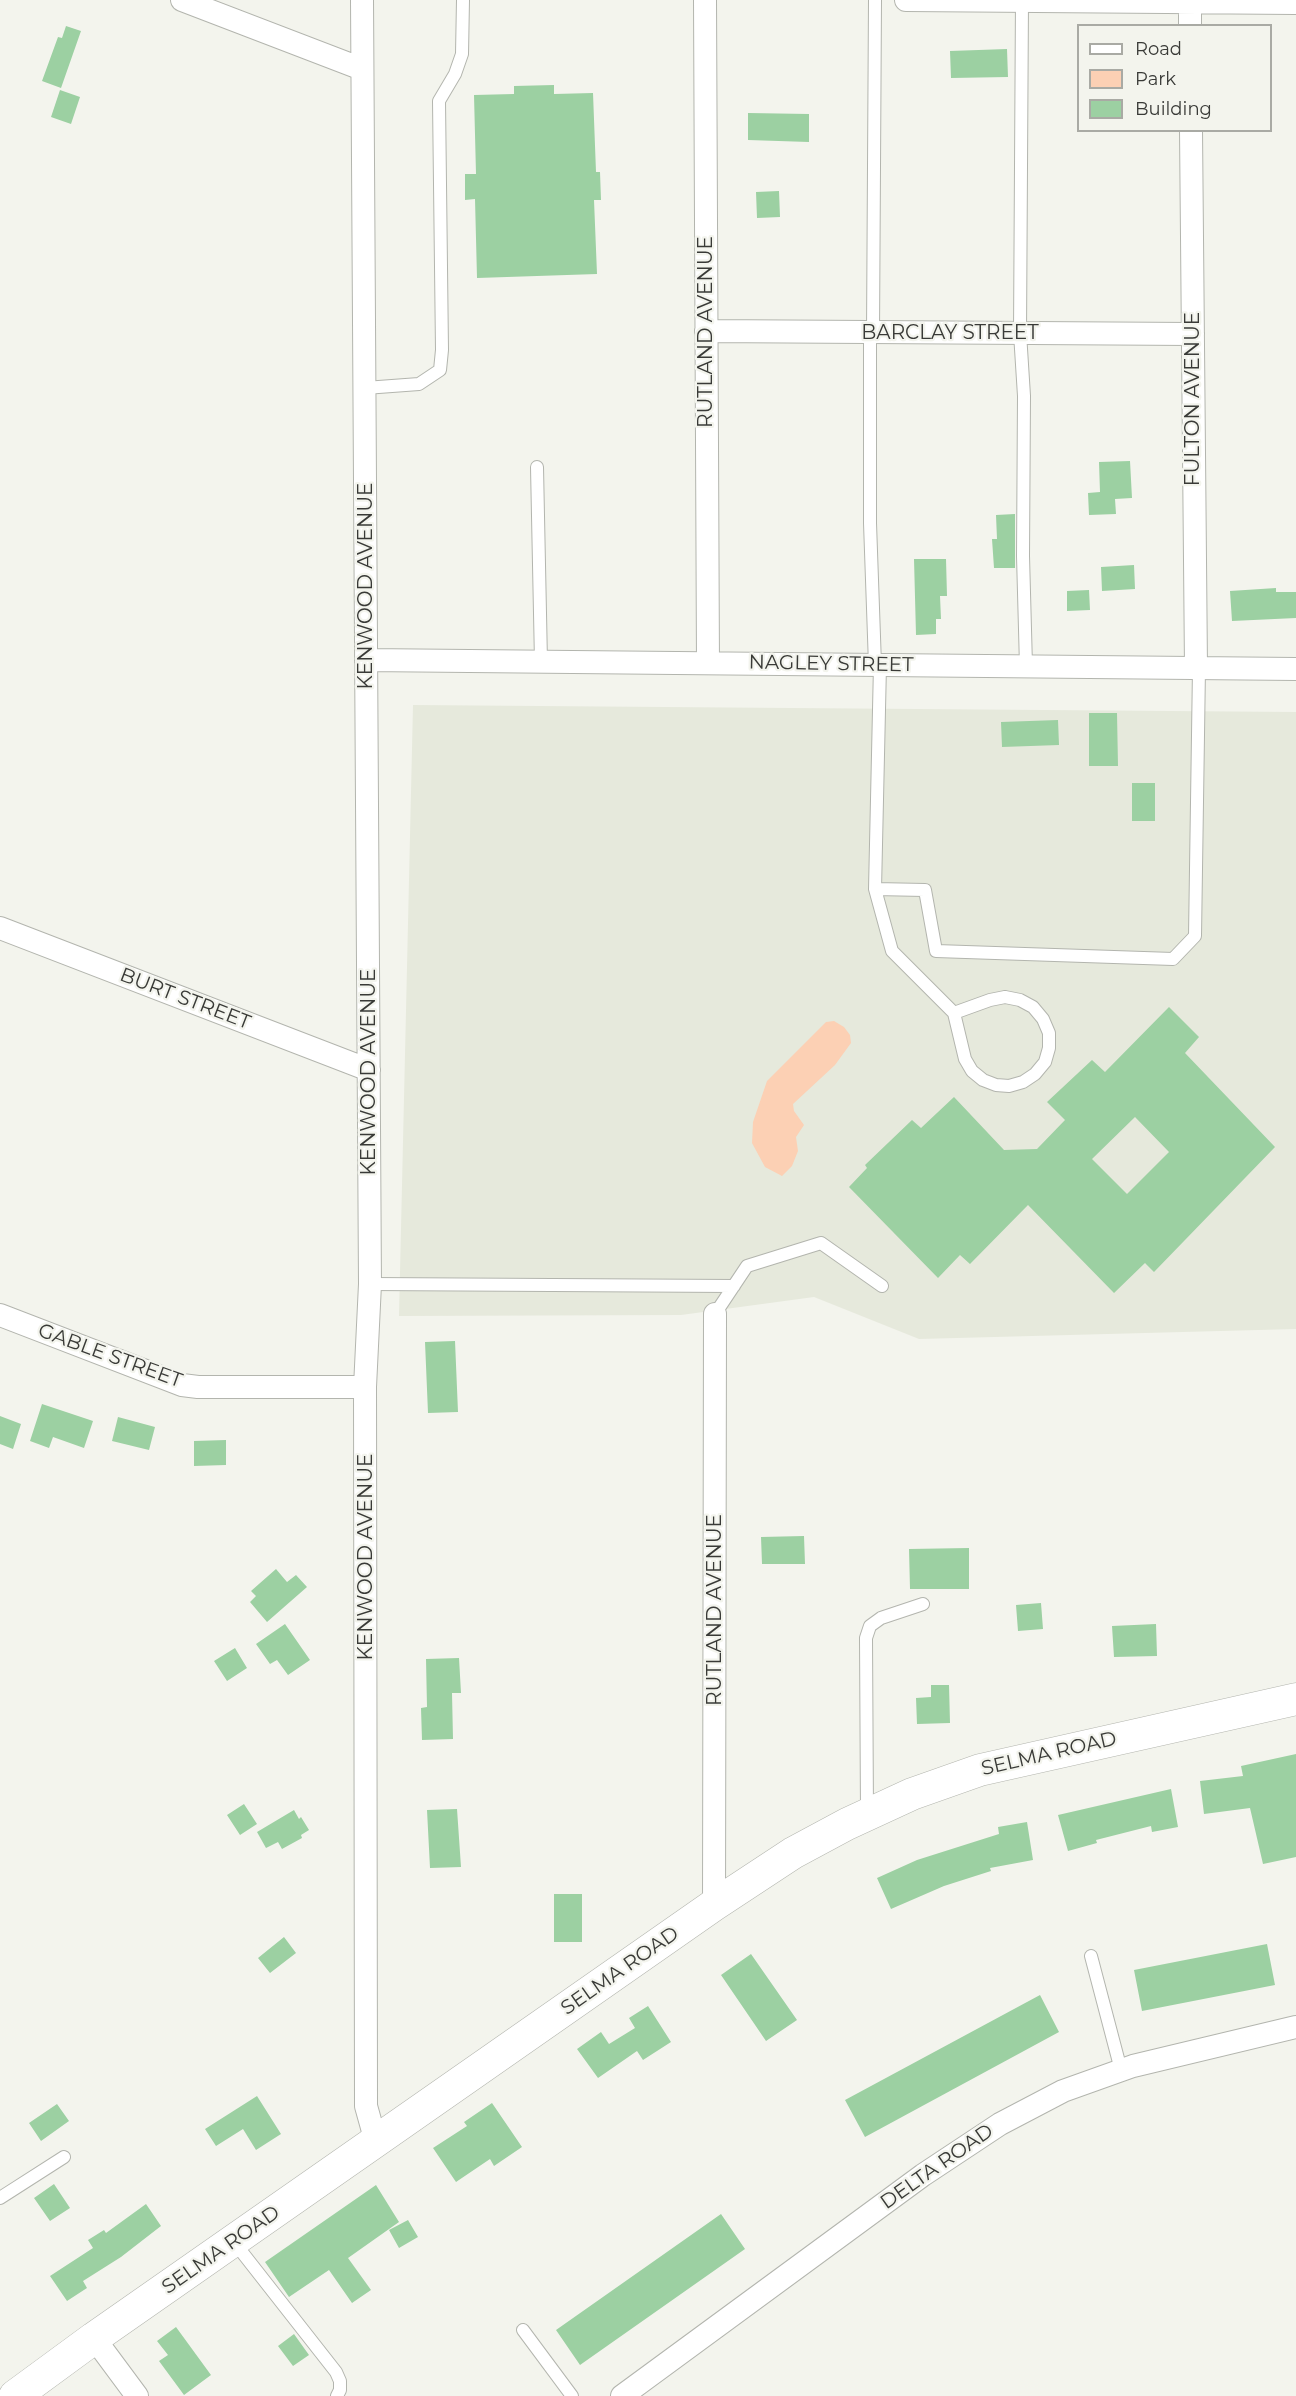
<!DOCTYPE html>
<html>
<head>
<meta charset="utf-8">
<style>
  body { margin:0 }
  #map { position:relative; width:1296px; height:2396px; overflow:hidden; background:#f3f4ed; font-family:Montserrat,sans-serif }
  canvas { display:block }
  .legend { position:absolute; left:1077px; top:24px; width:195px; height:108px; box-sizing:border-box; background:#f3f4ed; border:2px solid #a9aaa4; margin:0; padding:8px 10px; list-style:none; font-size:18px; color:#393a37 }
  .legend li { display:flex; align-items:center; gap:12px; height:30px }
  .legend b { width:30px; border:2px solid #a9aaa4 }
</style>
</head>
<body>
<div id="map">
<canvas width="1296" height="2396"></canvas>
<ul class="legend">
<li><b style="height:8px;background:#fff"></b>Road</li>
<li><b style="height:16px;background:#fcd0b4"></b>Park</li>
<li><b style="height:16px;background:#9cd0a2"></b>Building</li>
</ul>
</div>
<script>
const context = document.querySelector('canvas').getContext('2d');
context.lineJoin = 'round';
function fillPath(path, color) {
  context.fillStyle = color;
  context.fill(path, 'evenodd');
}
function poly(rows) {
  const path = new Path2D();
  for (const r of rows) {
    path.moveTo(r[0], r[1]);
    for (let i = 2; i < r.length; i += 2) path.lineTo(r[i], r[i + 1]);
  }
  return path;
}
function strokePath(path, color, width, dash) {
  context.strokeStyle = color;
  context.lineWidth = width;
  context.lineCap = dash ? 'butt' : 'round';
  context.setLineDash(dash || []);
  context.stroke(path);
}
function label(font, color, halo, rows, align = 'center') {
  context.font = font + ' Montserrat,sans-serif';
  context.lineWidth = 4.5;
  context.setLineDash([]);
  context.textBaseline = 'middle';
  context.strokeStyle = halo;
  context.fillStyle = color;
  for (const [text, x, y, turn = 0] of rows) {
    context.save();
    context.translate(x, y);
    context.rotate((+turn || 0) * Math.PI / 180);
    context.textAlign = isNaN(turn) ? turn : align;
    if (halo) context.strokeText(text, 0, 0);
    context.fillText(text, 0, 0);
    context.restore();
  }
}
const built = poly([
  [413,705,1296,712,1296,1329,919,1339,814,1297,681,1315,399,1316]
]);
const green = poly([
  [834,1021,844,1027,850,1035,851,1043,835,1065,793,1104,794,1111,804,1125,796,1137,798,1151,792,1166,782,1176,765,1167,752,1143,753,1122,767,1081,826,1022]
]);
const building = poly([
  [66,26,81,31,61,88,42,81,58,37,62,38],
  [1007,49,1008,77,951,78,950,51],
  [554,85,554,94,593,93,596,172,600,172,601,200,594,200,597,274,477,278,475,199,465,200,465,174,476,174,474,95,514,94,514,86],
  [60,90,80,97,71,124,51,117],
  [748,113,809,114,809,142,748,140],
  [779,191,780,217,757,218,756,192],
  [1130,461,1132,498,1115,499,1116,514,1089,515,1088,493,1100,492,1099,462],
  [1015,514,1015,568,994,568,992,539,997,539,996,515],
  [914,559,946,559,947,596,940,596,941,619,936,619,936,634,916,635],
  [1134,565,1135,589,1102,591,1101,567],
  [1276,588,1276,592,1296,592,1296,618,1232,621,1230,591],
  [1089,590,1090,610,1067,611,1067,591],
  [1089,713,1117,713,1118,766,1089,766],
  [1058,720,1059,745,1002,747,1001,722],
  [1132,783,1155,783,1155,821,1132,821],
  [1169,1007,1199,1037,1185,1053,1275,1147,1154,1272,1145,1263,1114,1293,1028,1205,970,1264,960,1255,938,1278,849,1187,867,1168,865,1165,912,1120,921,1128,954,1097,1004,1150,1037,1149,1065,1120,1047,1102,1092,1060,1105,1072],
  [1135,1117,1169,1152,1127,1194,1092,1159],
  [455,1341,458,1412,428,1413,425,1342],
  [42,1404,93,1421,84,1448,53,1437,49,1448,30,1441],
  [0,1416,21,1424,13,1449,0,1444],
  [118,1417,155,1427,149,1450,112,1441],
  [226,1440,226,1465,194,1466,194,1441],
  [804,1536,805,1564,762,1564,761,1537],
  [969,1548,969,1589,910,1589,909,1549],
  [276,1569,287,1582,296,1575,307,1587,267,1622,250,1602,256,1596,251,1591],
  [1041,1603,1043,1629,1018,1631,1016,1605],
  [285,1624,310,1660,288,1675,277,1660,270,1664,256,1644],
  [1156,1624,1157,1656,1114,1657,1112,1626],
  [235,1648,247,1668,227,1681,214,1661],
  [459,1658,461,1693,452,1693,453,1739,422,1740,421,1708,427,1707,426,1659],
  [931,1685,949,1685,950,1723,917,1724,916,1698,931,1697],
  [1296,1754,1296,1857,1263,1864,1250,1808,1204,1814,1200,1781,1243,1776,1241,1766],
  [1171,1789,1178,1827,1152,1832,1151,1826,1096,1840,1097,1843,1068,1851,1058,1815],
  [244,1804,257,1824,240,1835,227,1815],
  [457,1809,461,1867,430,1868,427,1810],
  [294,1810,299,1819,301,1817,309,1830,301,1835,302,1838,282,1849,278,1842,266,1848,257,1832],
  [1027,1822,1033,1860,990,1868,991,1871,944,1886,891,1909,877,1878,917,1860,999,1834,998,1827],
  [554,1894,582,1894,582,1942,554,1942],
  [284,1937,296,1953,270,1973,258,1958],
  [1267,1944,1275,1985,1142,2011,1134,1970],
  [751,1954,797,2020,766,2041,721,1975],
  [1040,1995,1059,2032,865,2137,845,2100],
  [648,2006,671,2042,643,2060,637,2051,598,2078,577,2049,601,2032,609,2044,635,2028,629,2018],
  [257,2096,281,2134,256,2150,243,2129,216,2146,205,2129],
  [492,2103,522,2147,494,2166,490,2159,456,2182,433,2148,467,2126,464,2122],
  [57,2104,69,2121,41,2141,29,2123],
  [54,2184,70,2208,50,2221,34,2198],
  [376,2185,399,2222,348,2258,371,2290,352,2303,329,2270,289,2297,265,2262],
  [146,2204,161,2226,121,2257,83,2281,87,2288,67,2301,50,2276,93,2248,88,2240,104,2230,106,2233],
  [721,2214,745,2249,580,2365,556,2330],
  [408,2220,418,2237,399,2248,389,2230],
  [176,2327,211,2375,184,2395,159,2361,168,2355,157,2341],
  [294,2334,309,2355,293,2366,278,2346]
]);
const lane = poly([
  [1022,0,1020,333,1024,396,1023,556,1026,666],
  [870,332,870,523,875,665],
  [873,333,875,0],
  [365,388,419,384,440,370,442,350,439,101,455,74,462,54,463,0],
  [537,467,541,662],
  [880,665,875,889,925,890,936,951,1173,959,1195,936,1199,668],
  [875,889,892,951,954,1013],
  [1005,997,1020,1000,1033,1007,1043,1019,1049,1033,1049,1048,1045,1062,1035,1074,1023,1082,1009,1086,996,1085,983,1080,972,1071,965,1059,954,1013,990,1000,1005,997],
  [370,1284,734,1286],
  [715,1314,747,1266,821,1243,882,1286],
  [867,1813,866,1638,870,1626,881,1618,923,1604],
  [1091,1956,1121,2070],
  [0,2198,64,2157],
  [234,2242,336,2372,340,2381,340,2390,337,2396],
  [523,2330,572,2396]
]);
const street = poly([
  [182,0,362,69],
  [362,0,370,1284,365,1387,366,2106,376,2142],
  [705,0,708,663],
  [906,0,1296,3],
  [1190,0,1190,26],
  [1191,130,1196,668],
  [706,331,1193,334],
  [366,660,1296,669],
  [0,928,369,1070],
  [0,1315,182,1385,198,1387,365,1387],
  [714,1905,715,1314],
  [94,2338,137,2396],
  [622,2396,923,2175,1000,2124,1063,2091,1133,2066,1296,2027]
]);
const secondary = poly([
  [15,2396,94,2338,714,1905,793,1853,847,1824,912,1794,980,1770,1296,1699]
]);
const streetNames = [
  ["RUTLAND AVENUE",706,332,-90],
  ["BARCLAY STREET",950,333],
  ["FULTON AVENUE",1193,399,-90],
  ["KENWOOD AVENUE",366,586,-90],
  ["NAGLEY STREET",831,664,1],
  ["BURT STREET",185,999,21],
  ["KENWOOD AVENUE",369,1072,-90],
  ["GABLE STREET",110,1356,20],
  ["KENWOOD AVENUE",366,1557,-90],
  ["RUTLAND AVENUE",715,1610,-90],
  ["SELMA ROAD",1049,1754,-13],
  ["SELMA ROAD",620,1971,-35],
  ["DELTA ROAD",937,2167,-35],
  ["SELMA ROAD",221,2250,-35]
];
fillPath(built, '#e6e9dc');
fillPath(green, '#fcd0b4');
fillPath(building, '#9cd0a2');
strokePath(lane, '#b3b5ae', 14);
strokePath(street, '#b3b5ae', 24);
strokePath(secondary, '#b3b5ae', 33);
strokePath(lane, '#fff', 12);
strokePath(street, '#fff', 22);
strokePath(secondary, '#fff', 32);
label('20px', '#393a37', '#f3f4ed', streetNames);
</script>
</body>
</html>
